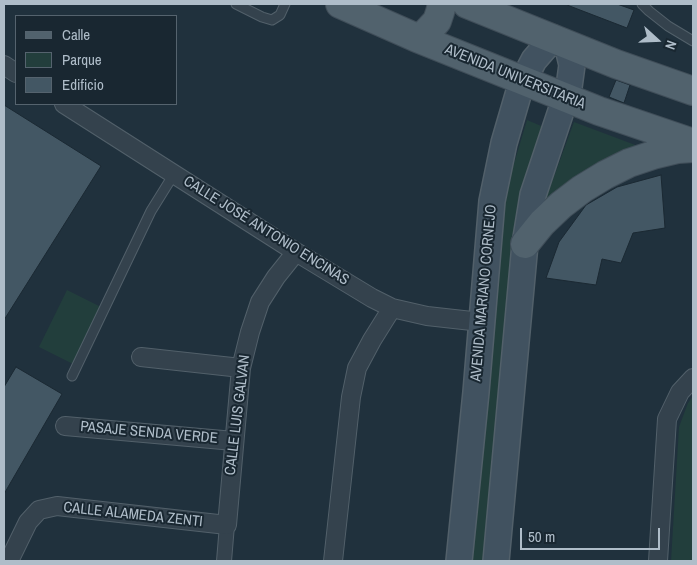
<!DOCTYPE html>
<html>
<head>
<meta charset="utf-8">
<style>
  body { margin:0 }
  #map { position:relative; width:697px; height:565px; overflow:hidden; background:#20313d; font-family:"Archivo Narrow",sans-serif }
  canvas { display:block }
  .frame { position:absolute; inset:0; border:5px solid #afbdc9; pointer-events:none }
  .legend { position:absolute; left:15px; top:15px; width:162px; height:90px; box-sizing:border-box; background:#192731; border:1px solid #55636e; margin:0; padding:6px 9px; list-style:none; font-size:15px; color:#afbdc9 }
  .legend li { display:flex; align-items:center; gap:10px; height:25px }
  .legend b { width:25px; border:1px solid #55636e }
  .north { position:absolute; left:632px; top:15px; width:50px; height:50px; -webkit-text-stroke:4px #192731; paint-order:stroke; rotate:110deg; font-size:14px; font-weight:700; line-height:20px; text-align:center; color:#afbdc9 }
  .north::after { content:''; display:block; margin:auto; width:18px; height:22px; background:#afbdc9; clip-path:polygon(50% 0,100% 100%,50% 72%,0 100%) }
  .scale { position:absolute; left:520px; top:528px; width:140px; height:22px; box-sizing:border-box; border:2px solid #afbdc9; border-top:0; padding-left:6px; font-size:15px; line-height:18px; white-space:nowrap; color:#afbdc9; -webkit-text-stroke:4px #192731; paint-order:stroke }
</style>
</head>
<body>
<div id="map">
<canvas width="697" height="565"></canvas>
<div class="frame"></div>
<ul class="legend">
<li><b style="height:6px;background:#51626d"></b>Calle</li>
<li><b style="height:14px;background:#223e3c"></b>Parque</li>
<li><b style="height:14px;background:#435764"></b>Edificio</li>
</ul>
<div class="north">N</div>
<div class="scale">50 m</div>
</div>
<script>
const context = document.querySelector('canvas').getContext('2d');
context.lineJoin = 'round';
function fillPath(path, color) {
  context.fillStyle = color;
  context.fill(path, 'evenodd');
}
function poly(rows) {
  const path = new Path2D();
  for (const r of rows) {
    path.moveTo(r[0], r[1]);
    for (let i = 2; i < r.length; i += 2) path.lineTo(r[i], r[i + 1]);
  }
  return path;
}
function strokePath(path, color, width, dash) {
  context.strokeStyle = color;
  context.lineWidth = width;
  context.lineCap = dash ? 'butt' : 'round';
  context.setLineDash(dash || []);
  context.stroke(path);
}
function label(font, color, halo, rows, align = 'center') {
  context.font = font + ' "Archivo Narrow",sans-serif';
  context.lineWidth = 4;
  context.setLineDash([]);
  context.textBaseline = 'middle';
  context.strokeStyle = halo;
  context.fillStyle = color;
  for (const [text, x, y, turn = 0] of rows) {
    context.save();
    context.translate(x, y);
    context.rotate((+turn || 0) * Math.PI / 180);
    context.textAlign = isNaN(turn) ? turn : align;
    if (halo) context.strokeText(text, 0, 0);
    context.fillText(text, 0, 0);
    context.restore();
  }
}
const green = poly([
  [527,120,546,128,487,561,469,561,501,207],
  [574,122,646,149,540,217,545,201],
  [67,290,109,311,81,368,39,347],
  [693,396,693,561,671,561,679,427,688,403]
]);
const building = poly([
  [567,4,617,4,634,10,627,28,567,5,567,4],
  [616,80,630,85,624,103,609,97,616,80],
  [4,105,101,166,4,320,4,105],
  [661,175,665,228,633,233,621,263,602,259,596,285,546,278,559,242,586,205,617,187,661,175],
  [16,367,62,394,4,494,4,387,16,367]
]);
const service = poly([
  [236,4,262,17,272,20,280,15,285,4],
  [642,4,649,11,668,26,693,41],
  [72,376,151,211,174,174]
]);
const pedestrian = poly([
  [224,561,227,525]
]);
const minor = poly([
  [4,65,16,73],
  [64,104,296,252,372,298,392,308,427,316,481,322],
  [141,357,241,368],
  [65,426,234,441],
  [9,561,28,522,39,510,57,506,227,525,241,368,250,332,260,302,276,277,296,252],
  [333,561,351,397,357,368,372,340,392,308],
  [658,561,667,419,680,392,693,378]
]);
const secondary = poly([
  [459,561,476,392,492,201,504,143,518,95,523,81,534,60,553,38],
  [496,561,525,244,533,195,569,87,572,65,567,44]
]);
const primary = poly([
  [340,4,417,38,599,111,693,143],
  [467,4,616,64,693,91],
  [417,38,425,34,437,21,440,12,442,4],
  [525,244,542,223,561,205,582,189,605,175,629,163,653,155,678,149,693,148]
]);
const streetNames = [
  ["AVENIDA UNIVERSITARIA",515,77,22],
  ["CALLE JOSÉ ANTONIO ENCINAS",266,231,32],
  ["AVENIDA MARIANO CORNEJO",484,293,-85],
  ["CALLE LUIS GALVAN",238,415,-83],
  ["PASAJE SENDA VERDE",149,433,5],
  ["CALLE ALAMEDA ZENTI",133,515,6]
];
fillPath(green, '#223e3c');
fillPath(building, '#435764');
strokePath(building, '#1b2933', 1);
strokePath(service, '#52606a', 11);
strokePath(pedestrian, '#52606a', 16);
strokePath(minor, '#52606a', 20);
strokePath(secondary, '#52606a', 28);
strokePath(primary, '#404e59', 30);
strokePath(service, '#34424d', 9);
strokePath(pedestrian, '#34424d', 14);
strokePath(minor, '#34424d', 18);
strokePath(secondary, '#415260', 25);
strokePath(primary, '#51626d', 28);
label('15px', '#afbdc9', '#192731', streetNames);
</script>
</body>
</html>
